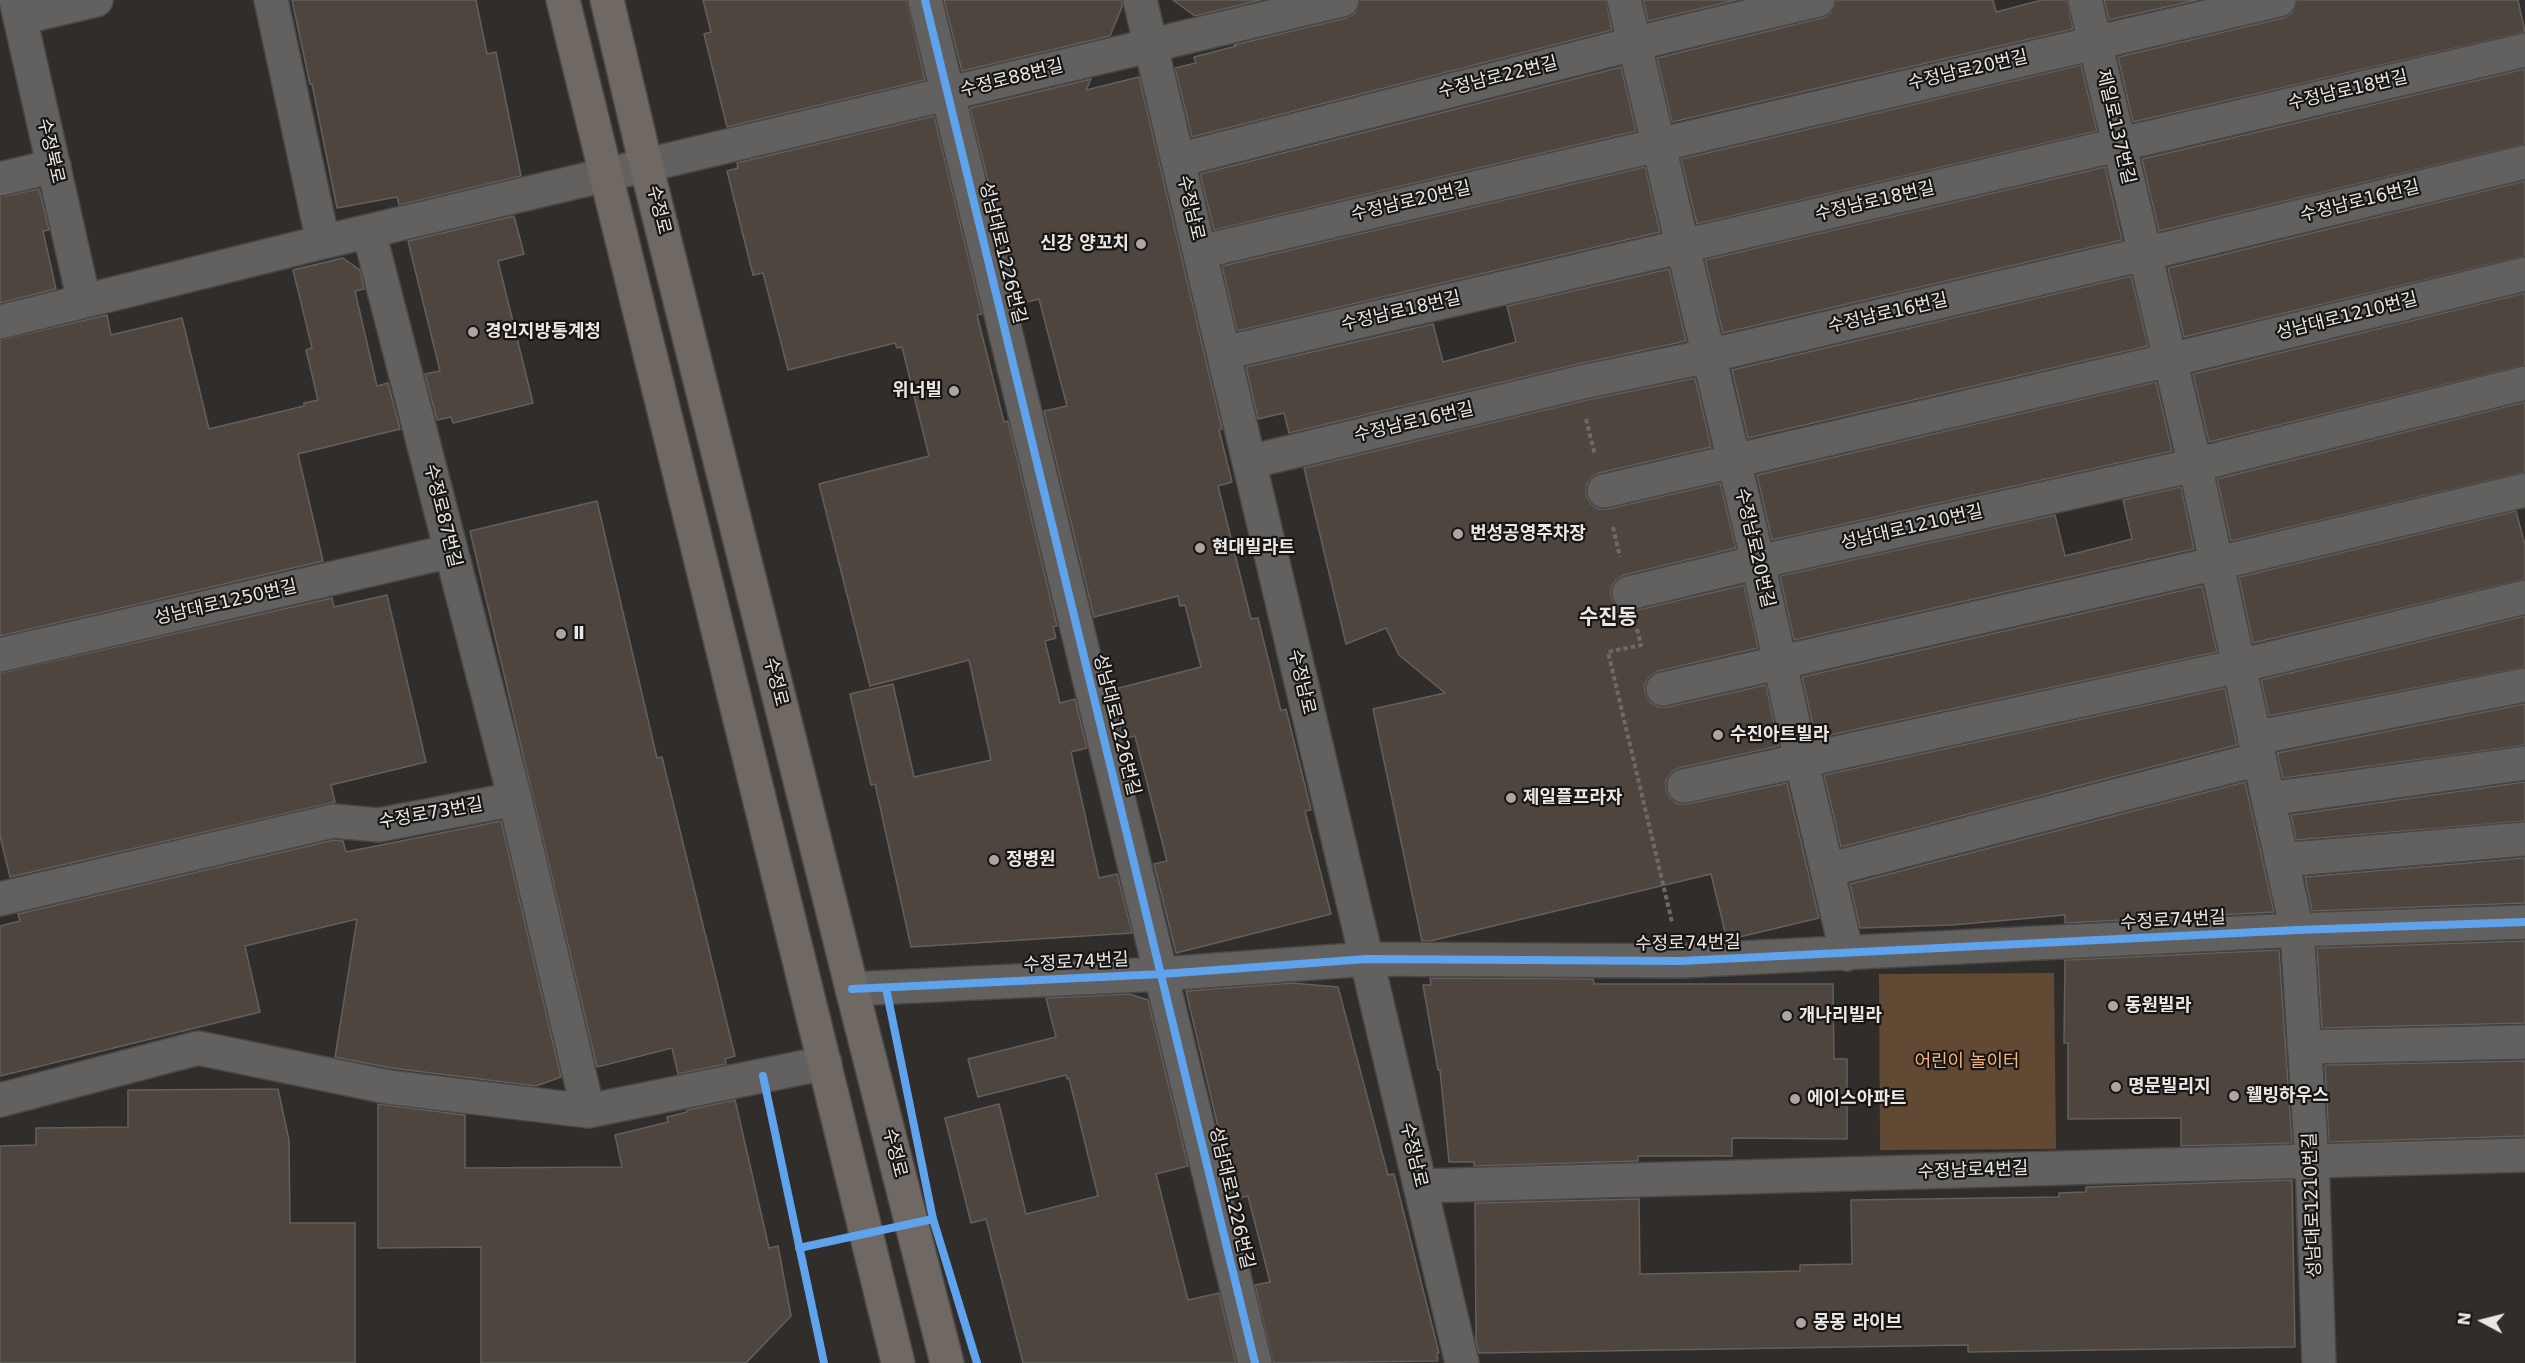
<!DOCTYPE html>
<html>
<head>
<meta charset="utf-8">
<style>
  body { margin:0 }
  #map { position:relative; width:2525px; height:1363px; overflow:hidden; background:#302d2a; font-family:"DejaVu Sans",sans-serif }
  canvas { display:block }
  .north { position:absolute; left:2453px; top:1291px; width:60px; height:60px; -webkit-text-stroke:4px #181614; paint-order:stroke; rotate:277deg; font-size:16px; font-weight:700; line-height:24px; text-align:center; color:#ebe7e4 }
  .north::after { content:''; display:block; margin:auto; width:21px; height:27px; background:#ebe7e4; clip-path:polygon(50% 0,100% 100%,50% 72%,0 100%) }
</style>
</head>
<body>
<div id="map">
<canvas width="2525" height="1363"></canvas>
<div class="north">N</div>
</div>
<script>
const context = document.querySelector('canvas').getContext('2d');
context.lineJoin = 'round';
function fillPath(path, color) {
  context.fillStyle = color;
  context.fill(path, 'evenodd');
}
function poly(rows) {
  const path = new Path2D();
  for (const r of rows) {
    path.moveTo(r[0], r[1]);
    for (let i = 2; i < r.length; i += 2) path.lineTo(r[i], r[i + 1]);
  }
  return path;
}
function strokePath(path, color, width, dash) {
  context.strokeStyle = color;
  context.lineWidth = width;
  context.lineCap = dash ? 'butt' : 'round';
  context.setLineDash(dash || []);
  context.stroke(path);
}
function label(font, color, halo, rows, align = 'center') {
  context.font = font + ' "DejaVu Sans","Noto Sans KR",sans-serif';
  context.lineWidth = 4.5;
  context.setLineDash([]);
  context.textBaseline = 'middle';
  context.strokeStyle = halo;
  context.fillStyle = color;
  for (const [text, x, y, turn = 0] of rows) {
    context.save();
    context.translate(x, y);
    context.rotate((+turn || 0) * Math.PI / 180);
    context.textAlign = isNaN(turn) ? turn : align;
    if (halo) context.strokeText(text, 0, 0);
    context.fillText(text, 0, 0);
    context.restore();
  }
}
const green = poly([
  [2054,973,2056,1149,1880,1150,1879,974]
]);
const building = poly([
  [292,0,476,0,487,54,496,52,521,176,399,205,397,197,337,208,312,84,310,84,292,0],
  [703,0,907,0,925,80,727,127,704,34,711,32,703,0],
  [944,0,1122,0,1122,7,1110,36,962,71,944,0],
  [1173,0,1261,0,1195,16,1173,0],
  [1360,0,1606,0,1612,30,1192,137,1175,68,1196,63,1194,57,1236,46,1234,45,1346,18,1355,13,1360,0],
  [1643,0,1737,0,1648,21,1643,0],
  [1836,0,1993,0,1996,12,2042,0,2067,0,2073,29,1672,122,1657,58,1822,18,1831,13,1836,0],
  [2104,0,2197,0,2109,20,2104,0],
  [2297,0,2518,0,2525,32,2133,122,2118,57,2283,18,2292,13,2297,0],
  [2081,65,2097,131,1697,224,1681,159,2081,65],
  [1621,67,1636,131,1214,230,1200,174,1621,67],
  [2525,69,2525,144,2159,231,2142,159,2525,69],
  [1139,77,1222,429,1219,430,1232,482,1218,486,1251,619,1258,618,1281,711,1286,709,1311,810,1305,811,1331,914,1176,953,1154,864,1167,861,1135,736,1123,739,1111,690,1201,667,1185,605,1180,606,1178,596,1094,617,1044,411,1067,406,1039,299,1018,304,970,108,1091,79,1086,90,1139,77],
  [934,116,982,314,977,315,1004,422,1008,421,1057,626,1053,627,1056,638,1045,641,1060,703,1075,699,1087,748,1071,752,1099,878,1117,874,1132,933,911,947,875,784,871,785,850,694,893,684,914,777,991,760,969,660,870,686,819,484,929,456,902,347,897,348,895,343,788,370,763,273,753,275,727,171,738,168,737,163,934,116],
  [1645,167,1660,232,1237,331,1222,266,1645,167],
  [2105,167,2122,240,1723,333,1705,260,2105,167],
  [2525,181,2525,256,2184,337,2168,268,2525,181],
  [39,189,49,230,43,231,56,289,0,303,0,197,39,189],
  [514,216,524,254,498,261,533,403,453,423,451,417,437,420,425,374,440,371,408,241,514,216],
  [343,258,360,270,364,289,355,291,377,386,388,383,400,429,298,454,323,561,0,636,0,340,107,315,111,335,182,318,209,429,304,406,304,403,318,400,306,350,312,348,293,270,343,258],
  [1669,269,1686,341,1574,365,1289,433,1284,413,1258,419,1246,367,1433,324,1443,362,1516,342,1507,306,1669,269],
  [2131,276,2148,346,1748,438,1732,370,2131,276],
  [2525,293,2525,365,2209,442,2193,374,2525,293],
  [1695,378,1711,447,1599,473,1591,478,1586,485,1586,496,1591,504,1598,509,1608,509,1720,483,1736,548,1624,575,1616,580,1611,587,1611,597,1616,606,1623,611,1633,611,1744,585,1758,648,1658,671,1650,676,1645,684,1645,693,1650,702,1658,707,1667,707,1766,685,1779,746,1679,768,1672,772,1666,780,1666,791,1670,798,1678,804,1687,804,1787,783,1819,918,1727,940,1711,874,1430,941,1422,941,1373,709,1445,693,1399,655,1386,628,1346,644,1304,468,1582,401,1695,378],
  [2156,382,2172,451,1772,540,1757,475,2156,382],
  [2525,402,2525,472,2231,541,2217,479,2525,402],
  [2181,487,2194,549,1794,640,1780,576,2055,515,2065,556,2132,539,2123,500,2181,487],
  [597,501,657,758,662,757,735,1056,725,1059,726,1064,678,1074,672,1048,597,1067,470,531,597,501],
  [2516,511,2525,545,2525,579,2253,643,2239,577,2516,511],
  [2202,586,2217,652,1816,738,1802,677,2202,586],
  [387,595,426,762,331,785,335,802,10,877,0,836,0,673,332,598,334,607,387,595],
  [2525,616,2525,667,2269,716,2261,680,2525,616],
  [2225,688,2237,745,1841,847,1824,775,2225,688],
  [2525,704,2525,745,2283,778,2277,753,2525,704],
  [2245,782,2274,912,2065,923,2065,915,1952,925,1860,928,1850,884,2245,782],
  [2525,782,2525,821,2296,840,2291,815,2525,782],
  [501,821,561,1077,536,1086,391,1068,335,1057,357,919,245,946,260,1012,0,1076,0,926,20,921,18,914,334,840,343,841,346,852,501,821],
  [2525,858,2525,903,2312,911,2305,877,2525,858],
  [2525,941,2525,1023,2322,1028,2317,948,2525,941],
  [2279,950,2292,1143,2181,1146,2181,1118,2068,1119,2068,1043,2064,1043,2065,960,2279,950],
  [1430,978,1593,979,1594,984,1833,984,1834,1059,1847,1059,1847,1139,1732,1138,1732,1156,1638,1156,1638,1161,1474,1166,1474,1162,1449,1162,1440,1070,1438,1070,1423,985,1431,985,1430,978],
  [1292,983,1338,987,1388,1175,1394,1174,1439,1353,1437,1353,1438,1361,1273,1363,1255,1285,1270,1282,1248,1196,1235,1199,1186,991,1292,983],
  [1129,994,1148,1000,1188,1166,1156,1174,1188,1300,1219,1293,1236,1363,1023,1363,986,1219,971,1223,945,1118,999,1104,1026,1214,1098,1196,1069,1078,1067,1079,1066,1075,978,1097,968,1059,1056,1037,1046,998,1129,994],
  [2525,1061,2525,1136,2329,1142,2325,1065,2525,1061],
  [278,1089,289,1140,290,1223,355,1223,355,1363,0,1363,0,1146,36,1145,36,1128,128,1127,128,1090,278,1089],
  [735,1100,769,1248,778,1246,791,1316,746,1363,481,1363,481,1247,378,1248,378,1104,465,1115,465,1168,622,1167,615,1135,668,1122,667,1117,687,1112,687,1110,735,1100],
  [2292,1180,2295,1347,1968,1352,1968,1345,1479,1353,1476,1342,1475,1203,1639,1199,1640,1274,1800,1271,1800,1265,1852,1264,1851,1200,2059,1197,2059,1193,2086,1192,2086,1187,2292,1180]
]);
const path = poly([
  [1586,419,1595,455],
  [1613,527,1620,557],
  [1637,629,1641,645,1608,652,1672,922]
]);
const minor = poly([
  [16,0,84,301],
  [271,0,323,242],
  [925,0,1255,1363],
  [1140,0,1462,1363],
  [1624,0,1755,549,1801,759,1847,954],
  [2085,0,2195,465,2297,930,2312,1162,2319,1363],
  [20,18,96,0],
  [1178,160,1633,44,1818,0],
  [0,179,54,166],
  [369,232,515,799,588,1111],
  [1200,252,2279,0],
  [0,322,323,242,1342,0],
  [1224,353,2525,50],
  [1249,462,1578,383,1708,356,2144,254,2525,162],
  [1604,491,2170,360,2525,274],
  [1629,593,1758,562,2195,465,2525,383],
  [0,655,451,551],
  [1663,689,2218,563,2525,490],
  [2254,738,2525,685],
  [1684,786,2239,666,2525,597],
  [2268,799,2525,763],
  [2281,860,2525,839],
  [1827,870,2259,759],
  [0,899,333,821,379,825,515,799],
  [852,989,1162,974,1367,959,1681,961,2297,930,2525,922],
  [2304,1047,2525,1042],
  [0,1100,198,1048,388,1087,588,1111,825,1063],
  [1420,1186,2525,1155]
]);
const major = poly([
  [563,0,898,1363],
  [607,0,646,165,852,989,947,1363]
]);
const cycleway = poly([
  [925,0,1255,1363],
  [886,988,933,1219,977,1363],
  [852,989,1162,974,1367,959,1681,961,2297,930,2525,922],
  [763,1076,824,1363],
  [799,1248,933,1219]
]);
const markers = [
  [1141,244,6,"#aaa6a3"],
  [473,332,6,"#aaa6a3"],
  [954,391,6,"#aaa6a3"],
  [1458,534,6,"#aaa6a3"],
  [1200,548,6,"#aaa6a3"],
  [561,634,6,"#aaa6a3"],
  [1718,735,6,"#aaa6a3"],
  [1511,798,6,"#aaa6a3"],
  [994,860,6,"#aaa6a3"],
  [2113,1006,6,"#aaa6a3"],
  [1787,1016,6,"#aaa6a3"],
  [2116,1087,6,"#aaa6a3"],
  [2234,1096,6,"#aaa6a3"],
  [1795,1099,6,"#aaa6a3"],
  [1801,1323,6,"#aaa6a3"]
];
const streetNames = [
  ["수정남로20번길",1968,71,-13],
  ["수정남로22번길",1498,78,-14],
  ["수정로88번길",1012,79,-14],
  ["수정남로18번길",2348,91,-13],
  ["제일로137번길",2115,127,77],
  ["수정북로",50,151,77],
  ["수정남로20번길",1411,202,-13],
  ["수정남로18번길",1875,202,-13],
  ["수정남로16번길",2360,202,-14],
  ["수정남로",1190,208,77],
  ["수정로",658,210,76],
  ["성남대로1226번길",1002,253,76],
  ["수정남로18번길",1401,312,-13],
  ["수정남로16번길",1888,314,-13],
  ["성남대로1210번길",2347,317,-14],
  ["수정남로16번길",1414,423,-13],
  ["수정로87번길",442,516,76],
  ["성남대로1210번길",1912,528,-13],
  ["수정남로20번길",1754,548,77],
  ["성남대로1250번길",226,603,-13],
  ["수정로",775,682,76],
  ["수정남로",1301,682,77],
  ["성남대로1226번길",1116,725,76],
  ["수정로73번길",431,814,-10],
  ["수정로74번길",2173,921,-3],
  ["수정로74번길",1688,944,-1],
  ["수정로74번길",1076,963,-3],
  ["수정로",894,1153,76],
  ["수정남로",1413,1155,77],
  ["수정남로4번길",1973,1171,-2],
  ["성남대로1226번길",1231,1198,77],
  ["성남대로1210번길",2313,1205,-92]
];
const poiNames = [
  ["신강 양꼬치",1129,244,"right"],
  ["경인지방통계청",485,332],
  ["위너빌",942,391,"right"],
  ["번성공영주차장",1470,534],
  ["현대빌라트",1212,548],
  ["Ⅱ",573,634],
  ["수진아트빌라",1730,735],
  ["제일플프라자",1523,798],
  ["정병원",1006,860],
  ["동원빌라",2125,1006],
  ["개나리빌라",1799,1016],
  ["명문빌리지",2128,1087],
  ["웰빙하우스",2246,1096],
  ["에이스아파트",1807,1099],
  ["몽몽 라이브",1813,1323]
];
const parkNames = [
  ["어린이 놀이터",1967,1062]
];
const quarterNames = [
  ["수진동",1608,619]
];
fillPath(green, '#624934');
fillPath(building, '#4e463e');
strokePath(building, '#62605e', 1.5);
strokePath(minor, '#4a4846', 36);
strokePath(major, '#4a4846', 36);
strokePath(path, '#6c6a68', 4, [4.5, 3]);
strokePath(minor, '#636160', 33);
strokePath(major, '#6f6863', 33);
strokePath(cycleway, '#60a3ed', 8);
for (const [x, y, r, color] of markers) {
  const dot = new Path2D();
  dot.arc(x, y, r, 0, 2 * Math.PI);
  context.fillStyle = color;
  context.fill(dot);
  strokePath(dot, '#181614', 2);
}
label('18px', '#ebe7e4', '#181614', streetNames);
label('bold 18px', '#ebe7e4', '#181614', poiNames, 'left');
label('18px', '#f7b277', '#181614', parkNames);
label('bold 21px', '#ebe7e4', '#181614', quarterNames);
</script>
</body>
</html>
